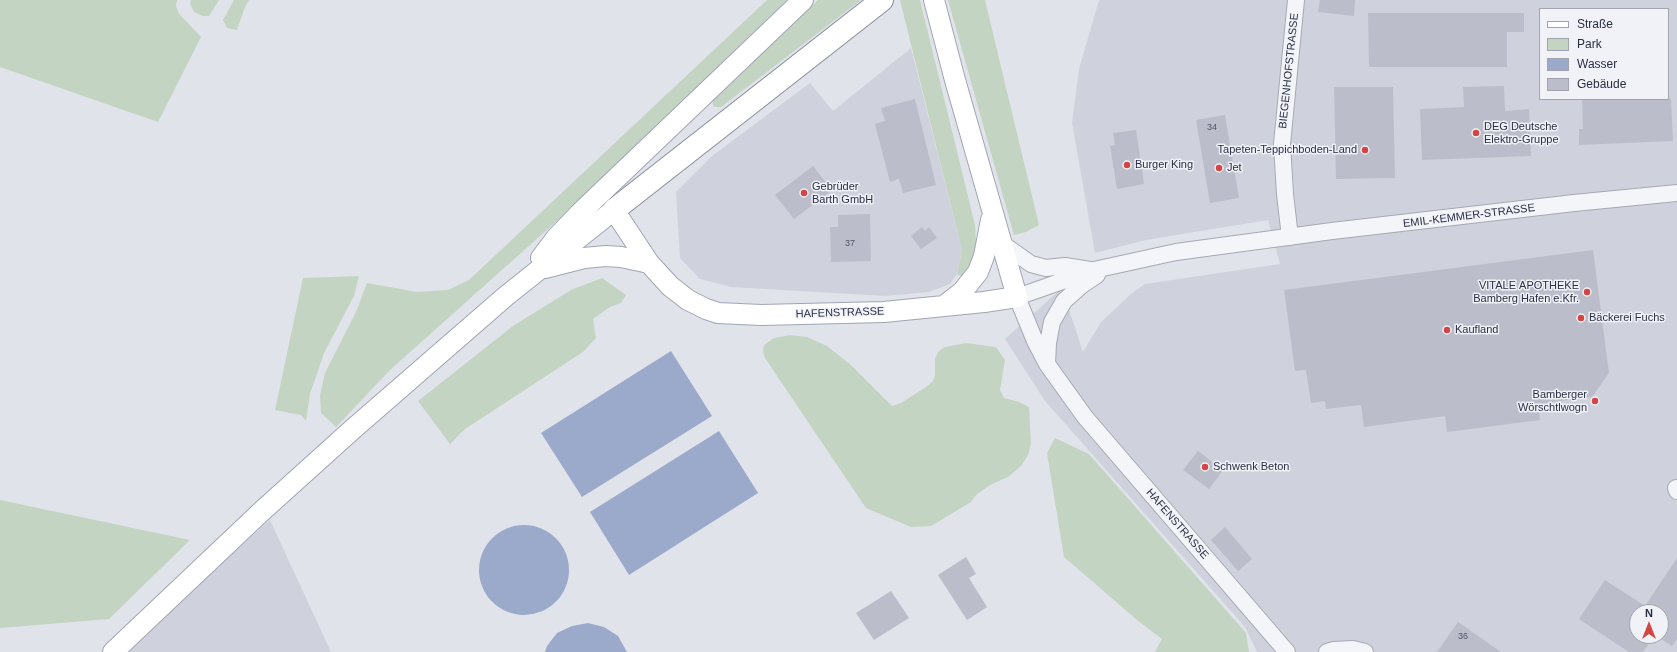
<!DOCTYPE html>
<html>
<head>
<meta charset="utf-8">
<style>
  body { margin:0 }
  #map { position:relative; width:1677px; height:652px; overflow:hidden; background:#e1e3ea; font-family:Helvetica,sans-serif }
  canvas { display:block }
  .legend { position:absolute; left:1539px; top:8px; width:130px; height:92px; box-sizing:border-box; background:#f1f2f7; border:1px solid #a1a4af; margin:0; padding:5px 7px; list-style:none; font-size:12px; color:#292e43 }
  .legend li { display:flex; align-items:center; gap:8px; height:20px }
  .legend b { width:20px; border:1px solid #a1a4af }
  .north { position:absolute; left:1629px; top:604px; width:40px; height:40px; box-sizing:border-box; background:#f1f2f7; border:1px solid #a1a4af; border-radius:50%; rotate:0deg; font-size:11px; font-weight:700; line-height:16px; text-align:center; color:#292e43 }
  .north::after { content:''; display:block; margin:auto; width:14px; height:18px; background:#d34442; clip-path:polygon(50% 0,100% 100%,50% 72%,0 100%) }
</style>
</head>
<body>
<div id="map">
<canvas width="1677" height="652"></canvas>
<ul class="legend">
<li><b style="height:5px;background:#fff"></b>Straße</li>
<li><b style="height:11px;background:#c3d4c2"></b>Park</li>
<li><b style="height:11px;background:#9baacb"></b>Wasser</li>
<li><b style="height:11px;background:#bbbeca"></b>Gebäude</li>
</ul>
<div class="north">N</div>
</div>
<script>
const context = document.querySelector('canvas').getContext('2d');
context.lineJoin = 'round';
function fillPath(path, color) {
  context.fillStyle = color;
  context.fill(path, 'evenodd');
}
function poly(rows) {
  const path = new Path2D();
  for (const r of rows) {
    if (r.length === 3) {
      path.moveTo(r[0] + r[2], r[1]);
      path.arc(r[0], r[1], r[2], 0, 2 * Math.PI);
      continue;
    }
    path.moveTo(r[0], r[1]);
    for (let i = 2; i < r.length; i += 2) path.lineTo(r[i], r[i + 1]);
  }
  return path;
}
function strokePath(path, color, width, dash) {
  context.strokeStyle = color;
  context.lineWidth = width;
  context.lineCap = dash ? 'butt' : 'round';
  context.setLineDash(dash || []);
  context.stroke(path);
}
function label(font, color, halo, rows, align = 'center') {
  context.font = font + ' Helvetica,sans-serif';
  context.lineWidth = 3;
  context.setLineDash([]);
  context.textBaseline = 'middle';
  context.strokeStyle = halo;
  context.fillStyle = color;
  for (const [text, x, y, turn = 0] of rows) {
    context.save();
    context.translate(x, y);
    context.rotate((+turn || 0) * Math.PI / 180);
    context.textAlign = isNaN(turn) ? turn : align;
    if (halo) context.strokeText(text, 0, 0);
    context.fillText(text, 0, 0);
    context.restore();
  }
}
const built = poly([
  [1099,0,1677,0,1677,652,1257,652,1245,627,1045,401,1005,339,1062,288,1083,352,1101,322,1131,294,1145,284,1280,264,1268,220,1146,240,1095,253,1072,123,1079,69],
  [1540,9,1668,9,1668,99,1540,99],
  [1637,612,1661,612,1661,636,1637,636],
  [911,48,962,250,957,274,950,284,929,292,885,296,731,287,700,279,680,258,676,192,712,156,810,83,833,111],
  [270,520,331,652,122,652]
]);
const green = poly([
  [0,0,177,0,176,6,179,14,201,37,158,122,0,67],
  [191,0,219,0,209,16,203,16,194,12,190,4],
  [234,0,249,0,245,7,237,30,227,28,223,20],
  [767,0,787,0,606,177,390,370,336,427,321,413,320,395,325,373,356,312,367,283,417,292,448,290,469,280],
  [818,0,861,0,721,107,714,107,712,101],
  [900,0,920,0,975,225,976,243,974,262,963,278,957,274,962,250],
  [948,0,985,0,1039,225,1026,232,1014,235],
  [359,276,354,296,324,353,310,394,306,421,301,415,275,410,303,278],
  [602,278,626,295,621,303,610,307,593,319,596,338,583,352,465,429,450,444,418,401,513,326,571,290],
  [790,335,807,337,827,346,851,365,892,406,901,403,926,387,933,381,935,375,935,358,939,351,945,347,966,343,996,347,1005,360,1000,390,1004,398,1019,402,1029,407,1031,444,1028,455,1021,466,1008,477,990,485,976,495,971,502,931,526,911,527,866,508,765,358,763,351,764,345,774,338],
  [1055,438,1089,454,1246,633,1249,652,1155,652,1162,639,1137,620,1064,557,1047,453],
  [0,500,190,540,109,619,0,628]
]);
const water = poly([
  [671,351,712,416,582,497,541,433],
  [719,431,758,493,629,575,590,512],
  [524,570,45],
  [588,623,604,627,618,636,627,652,545,652,547,646,557,633,572,626]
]);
const building = poly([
  [1320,0,1355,0,1354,16,1318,12],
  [1368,13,1524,13,1524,32,1507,32,1507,67,1369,67],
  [1504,86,1505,111,1529,109,1531,156,1422,160,1420,109,1464,107,1463,87],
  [1334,87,1393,87,1395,178,1336,179],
  [915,99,936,185,903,193,899,179,890,182,875,124,885,121,881,108],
  [1582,99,1671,99,1673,141,1579,145,1579,129,1583,129],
  [1225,115,1239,198,1210,203,1196,120],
  [1136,130,1144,184,1117,189,1110,146,1115,145,1113,133],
  [813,166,830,188,830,192,794,219,775,195],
  [870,214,871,261,831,262,830,227,838,227,838,215],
  [922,227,925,231,929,227,937,238,921,249,911,236],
  [1593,250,1609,373,1592,397,1538,404,1540,420,1447,432,1445,416,1364,427,1361,405,1326,409,1325,401,1311,403,1306,370,1295,371,1284,290],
  [1198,451,1223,470,1209,489,1183,470],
  [1225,527,1252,559,1238,571,1211,540],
  [966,557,976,574,969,578,987,607,967,620,938,575],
  [1677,558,1677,639,1672,646,1661,639,1661,612,1637,612,1637,636,1654,636,1643,652,1629,652,1579,619,1605,580,1645,606],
  [891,591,909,618,874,640,856,613],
  [1458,622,1501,652,1437,652]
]);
const minor = poly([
  [1290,237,1285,194,1282,144,1296,0],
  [1000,242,1031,264,1046,268,1065,266,1090,270],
  [1047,364,1048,343,1052,322,1064,301,1082,285,1097,275],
  [1676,488,1677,491],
  [1287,652,1085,417,1047,364,1035,341,1017,297,1094,270,1176,252,1332,231,1574,203,1677,193],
  [1327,652,1334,650,1353,649,1365,652]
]);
const major = poly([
  [541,258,556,238,581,212,803,0],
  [545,268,584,258,606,256,621,257,649,263],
  [944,306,962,292,978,272,984,256,991,220],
  [113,652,262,511,353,429,506,296,614,210,649,263,670,286,688,300,706,309,718,313,761,315,884,312,984,302,1017,297,955,80,934,0]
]);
const highway = poly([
  [614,210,882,0]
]);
const markers = [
  [1476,133,4,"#d34442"],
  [1365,150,4,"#d34442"],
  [1127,165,4,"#d34442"],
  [1219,168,4,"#d34442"],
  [804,193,4,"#d34442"],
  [1587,292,4,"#d34442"],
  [1581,318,4,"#d34442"],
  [1447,330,4,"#d34442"],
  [1595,401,4,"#d34442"],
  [1205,467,4,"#d34442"]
];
const numberNames = [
  ["34",1212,128],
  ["37",850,244],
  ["36",1463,637]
];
const streetNames = [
  ["BIEGENHOFSTRASSE",1289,71,-84],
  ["EMIL-KEMMER-STRASSE",1469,216,-7],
  ["HAFENSTRASSE",840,313,-2],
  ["HAFENSTRASSE",1177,524,49]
];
const poiNames = [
  ["DEG Deutsche",1484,127],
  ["Elektro-Gruppe",1484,140],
  ["Tapeten-Teppichboden-Land",1357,150,"right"],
  ["Burger King",1135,165],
  ["Jet",1227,168],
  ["Gebrüder",812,187],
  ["Barth GmbH",812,200],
  ["VITALE APOTHEKE",1579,286,"right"],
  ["Bamberg Hafen e.Kfr.",1579,299,"right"],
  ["Bäckerei Fuchs",1589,318],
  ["Kaufland",1455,330],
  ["Bamberger",1587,395,"right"],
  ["Wörschtlwogn",1587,408,"right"],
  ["Schwenk Beton",1213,467]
];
fillPath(built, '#cfd2dc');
fillPath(green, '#c3d4c2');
fillPath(water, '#9baacb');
fillPath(building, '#bbbeca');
strokePath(minor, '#a6a9b5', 18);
strokePath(major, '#a0a5b6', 22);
strokePath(highway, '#888ea1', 24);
strokePath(minor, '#f4f5f8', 16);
strokePath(major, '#fff', 20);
strokePath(highway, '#fff', 22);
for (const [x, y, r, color] of markers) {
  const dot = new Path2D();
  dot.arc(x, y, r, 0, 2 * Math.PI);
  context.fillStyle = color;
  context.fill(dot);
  strokePath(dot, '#f1f2f7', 1.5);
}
label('9px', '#4e5265', null, numberNames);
label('11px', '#292e43', '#f1f2f7', streetNames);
label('11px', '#292e43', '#f1f2f7', poiNames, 'left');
</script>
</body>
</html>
